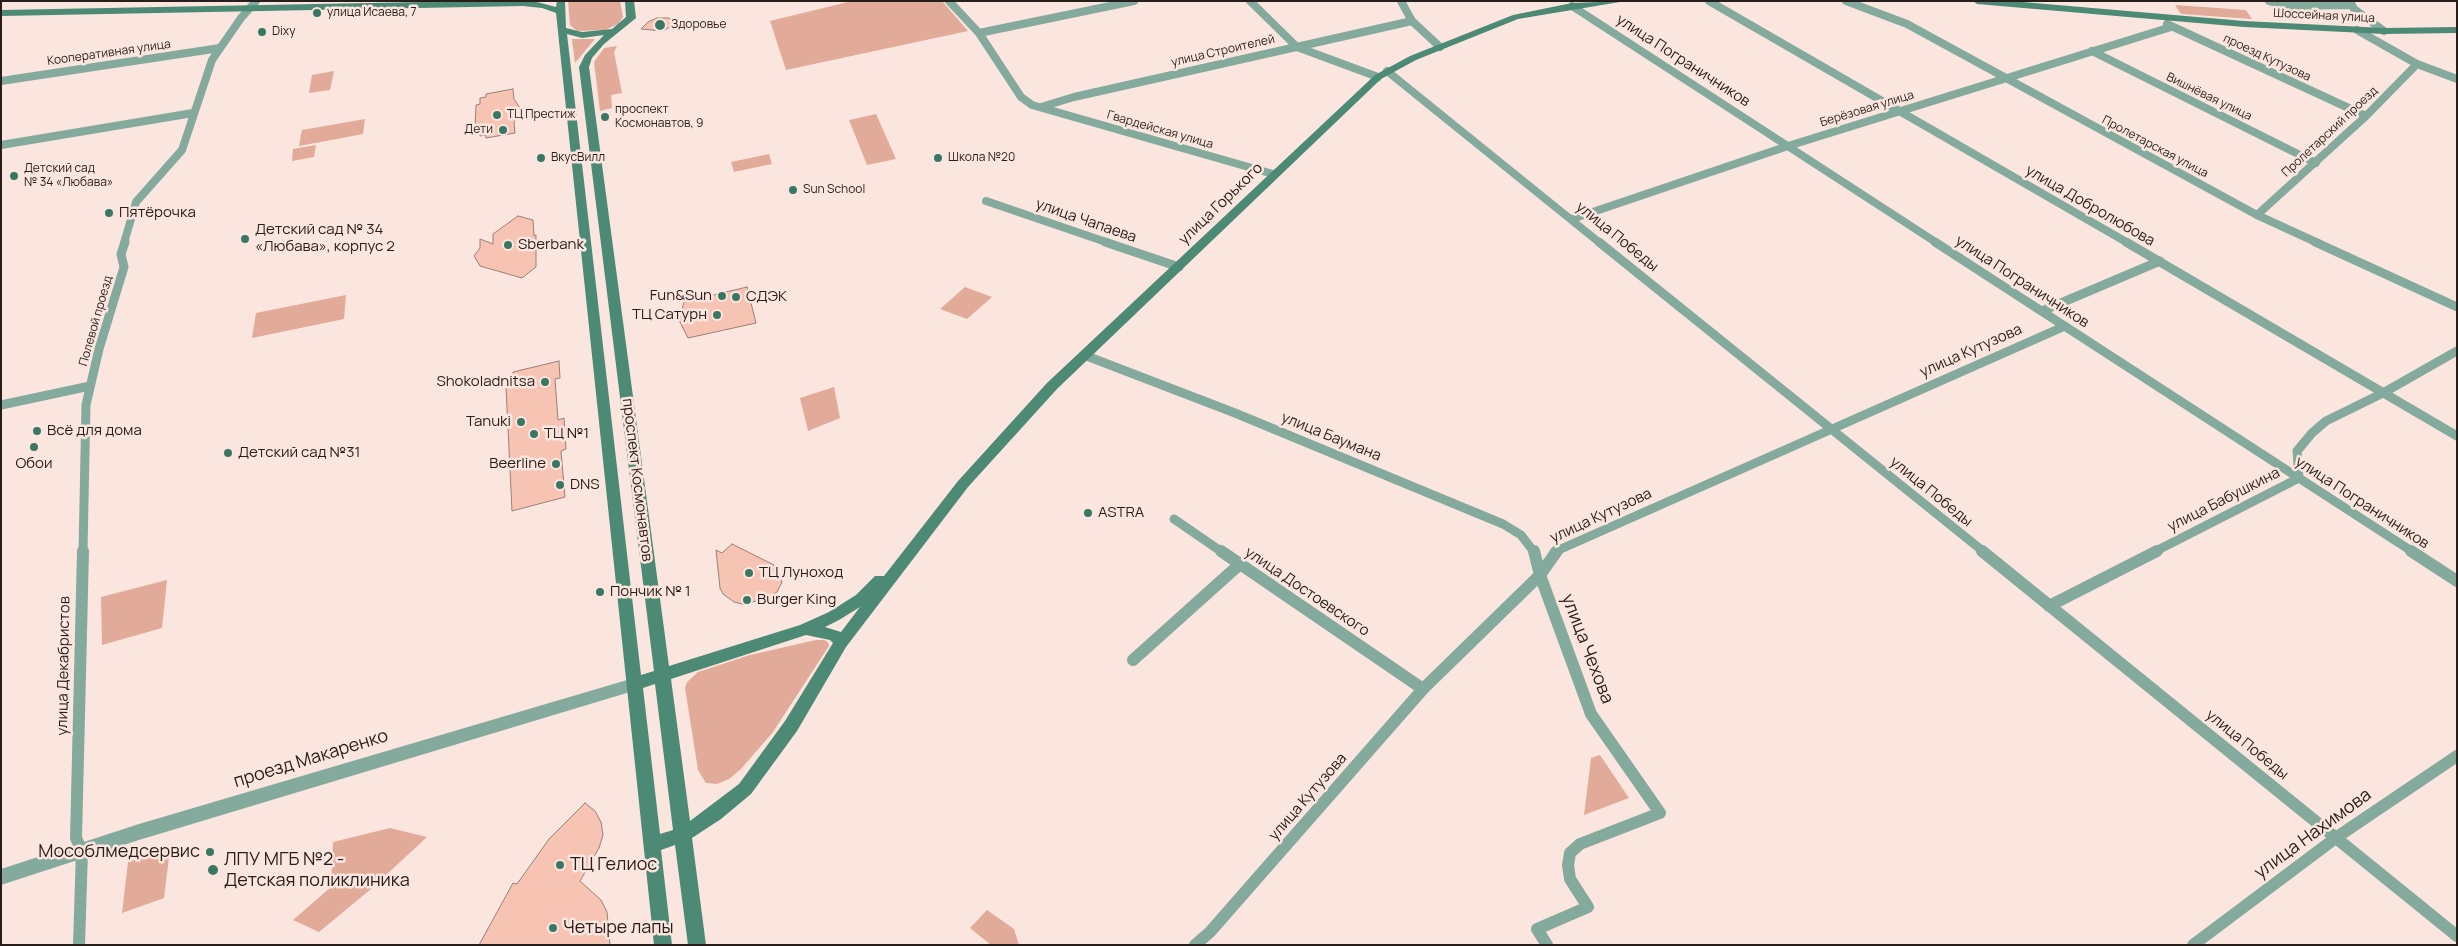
<!DOCTYPE html>
<html>
<head>
<meta charset="utf-8">
<style>
  body { margin:0 }
  #map { position:relative; width:2458px; height:946px; overflow:hidden; background:#fbe6df; font-family:Manrope,sans-serif }
  canvas { display:block }
  .frame { position:absolute; inset:0; border:2px solid #271d1a; pointer-events:none }
</style>
</head>
<body>
<div id="map">
<canvas width="2458" height="946"></canvas>
<div class="frame"></div>
</div>
<script>
const context = document.querySelector('canvas').getContext('2d');
context.lineJoin = 'round';
function fillPath(path, color) {
  context.fillStyle = color;
  context.fill(path, 'evenodd');
}
function poly(rows) {
  const path = new Path2D();
  for (const r of rows) {
    path.moveTo(r[0], r[1]);
    for (let i = 2; i < r.length; i += 2) path.lineTo(r[i], r[i + 1]);
  }
  return path;
}
function strokePath(path, color, width, dash) {
  context.strokeStyle = color;
  context.lineWidth = width;
  context.lineCap = dash ? 'butt' : 'round';
  context.setLineDash(dash || []);
  context.stroke(path);
}
function label(font, color, halo, rows, align = 'center') {
  context.font = font + ' Manrope,sans-serif';
  context.lineWidth = 5;
  context.setLineDash([]);
  context.textBaseline = 'middle';
  context.strokeStyle = halo;
  context.fillStyle = color;
  for (const [text, x, y, turn = 0] of rows) {
    context.save();
    context.translate(x, y);
    context.rotate((+turn || 0) * Math.PI / 180);
    context.textAlign = isNaN(turn) ? turn : align;
    if (halo) context.strokeText(text, 0, 0);
    context.fillText(text, 0, 0);
    context.restore();
  }
}
const green = poly([
  [568,1,620,1,623,17,618,24,605,30,577,31,570,25],
  [852,1,942,1,968,31,786,70,770,21],
  [2175,5,2246,10,2252,19,2181,14],
  [572,39,595,39,575,63],
  [617,46,614,52,622,93,611,95,612,108,600,111,594,62,604,48],
  [334,71,330,90,309,93,312,75],
  [876,114,896,159,867,165,849,120],
  [365,119,363,134,299,146,302,130],
  [316,145,314,157,292,161,293,149],
  [769,154,772,164,734,172,731,162],
  [965,287,992,297,967,319,940,309],
  [346,295,344,319,252,338,256,313],
  [834,387,840,418,808,431,800,398],
  [167,580,162,628,102,645,101,597],
  [816,640,824,640,828,642,829,646,773,732,741,769,729,779,717,784,706,783,698,770,685,688,687,682,698,672,750,655],
  [1600,755,1629,798,1584,815,1591,758],
  [390,828,427,837,371,889,319,932,293,920,331,887,333,842],
  [170,849,164,898,122,913,128,862],
  [987,910,1014,929,1019,945,991,945,970,928]
]);
const building = poly([
  [657,18,668,18,683,21,662,31,641,29,648,22,657,18],
  [513,89,514,99,520,108,514,123,515,133,486,138,486,135,480,136,480,128,475,129,476,105,480,104,480,98,486,97,486,94,513,89],
  [518,216,533,220,534,236,536,235,536,267,522,278,480,266,474,256,480,248,480,239,493,244,493,234,518,216],
  [747,287,756,323,688,338,679,320,684,302,747,287],
  [559,361,560,378,555,379,558,420,564,418,566,449,561,451,565,497,512,511,506,387,514,385,513,372,559,361],
  [732,544,774,565,782,582,777,592,762,600,742,604,734,602,723,594,720,588,716,550,722,553,732,544],
  [585,803,595,811,601,822,603,835,599,848,580,881,601,900,607,912,610,945,479,945,513,883,517,884,549,839,585,803]
]);
const minorFar2 = poly([
  [949,1,979,33,1021,97,1032,105,1273,174],
  [1250,1,1297,47,1378,77],
  [1401,1,1412,21,1440,47],
  [1709,1,2128,243],
  [1846,1,1907,24,2257,215,2318,243],
  [2269,1,2286,6,2351,5],
  [2350,1,2354,9,2384,31],
  [1572,6,1937,243],
  [2167,24,2366,116],
  [2357,30,2417,64,2457,79],
  [979,33,1134,1],
  [2092,51,2316,163],
  [1387,71,1600,243],
  [1,81,220,48],
  [1041,107,1074,97,1412,21],
  [1,145,193,113],
  [986,201,1109,243],
  [2257,215,2366,116,2417,64],
  [1572,219,1788,146,2171,27],
  [124,243,136,202,182,150,212,60,241,18,256,1]
]);
const minorFar1 = poly([
  [1105,242,1179,267],
  [1599,242,1984,552],
  [1935,242,2413,552],
  [2126,242,2457,436],
  [2315,242,2457,307],
  [2042,311,2160,261],
  [1084,355,1235,413,1503,524,1521,535,1534,552],
  [1,405,90,386],
  [1174,519,1222,552],
  [83,552,86,405,99,349,124,267,121,254,125,242],
  [1554,552,2065,326],
  [2154,552,2299,478,2297,451,2312,433,2326,421,2383,393,2457,351]
]);
const minor = poly([
  [1221,551,1423,689],
  [1534,551,1540,575,1591,714,1660,813,1580,844,1570,853,1568,865,1570,879,1588,907,1537,929,1547,945],
  [1982,551,2457,936],
  [2411,551,2457,581],
  [2049,606,2157,551],
  [1133,660,1240,564],
  [79,945,82,851,76,838,83,551],
  [1195,945,1210,932,1423,689,1540,575,1557,551],
  [2193,945,2337,837,2457,756]
]);
const tertiary = poly([
  [634,678,640,679,642,684,640,689,139,840,1,885,1,869,139,824,634,678]
]);
const secondary = poly([
  [474,1,533,1,556,7,557,1,565,1,566,28,582,32,612,29,626,17,625,1,634,1,636,18,604,44,592,58,589,67,669,666,800,625,829,612,856,595,875,576,884,576,958,481,1047,383,1375,75,1410,56,1513,15,1572,3,1626,1,1518,19,1416,60,1381,79,1057,389,968,487,846,647,797,731,751,794,721,819,692,838,706,945,688,945,675,845,661,850,672,945,654,945,556,13,542,8,523,6,1,16,1,10,474,1],
  [567,34,582,38,604,35,585,55,579,67,654,671,641,675,567,34],
  [860,607,841,632,825,627,839,620,860,607],
  [806,635,830,640,833,643,785,721,739,784,690,821,671,679,806,635],
  [655,684,673,830,660,834,643,688,655,684],
  [1973,1,2011,1,2244,21,2384,28,2457,27,2457,33,2384,34,2244,27,1977,4,1973,1]
]);
const markers = [
  [317,13,5,"#397764"],
  [660,25,6,"#397764"],
  [262,32,5,"#397764"],
  [497,115,5,"#397764"],
  [605,117,5,"#397764"],
  [503,130,5,"#397764"],
  [541,158,5,"#397764"],
  [938,158,5,"#397764"],
  [14,176,5,"#397764"],
  [793,190,5,"#397764"],
  [109,213,5,"#397764"],
  [245,239,5,"#397764"],
  [508,245,5,"#397764"],
  [722,296,5,"#397764"],
  [736,297,5,"#397764"],
  [717,315,5,"#397764"],
  [545,382,5,"#397764"],
  [521,422,5,"#397764"],
  [37,431,5,"#397764"],
  [534,434,5,"#397764"],
  [34,447,5,"#397764"],
  [228,453,5,"#397764"],
  [556,464,5,"#397764"],
  [560,485,5,"#397764"],
  [1088,513,5,"#397764"],
  [749,573,5,"#397764"],
  [600,592,5,"#397764"],
  [747,600,5,"#397764"],
  [210,852,5,"#397764"],
  [560,865,5,"#397764"],
  [213,870,6,"#397764"],
  [553,928,5,"#397764"]
];
const farPoinames = [
  ["улица Исаева, 7",327,13],
  ["Здоровье",671,25],
  ["Dixy",272,32],
  ["проспект",615,110],
  ["Космонавтов, 9",615,124],
  ["ТЦ Престиж",507,115],
  ["Дети",493,130,"right"],
  ["ВкусВилл",551,158],
  ["Школа №20",948,158],
  ["Детский сад",24,169],
  ["№ 34 «Любава»",24,183],
  ["Sun School",803,190]
];
const farStreetnames = [
  ["Шоссейная улица",2324,16,3],
  ["улица Строителей",1223,51,-13],
  ["Кооперативная улица",109,53,-8],
  ["проезд Кутузова",2267,58,25],
  ["Вишнёвая улица",2209,97,26],
  ["Берёзовая улица",1867,109,-17],
  ["Гвардейская улица",1160,130,16],
  ["Пролетарский проезд",2330,132,-43],
  ["Пролетарская улица",2155,147,28],
  ["Полевой проезд",96,321,-74]
];
const streetNames = [
  ["улица Пограничников",1683,61,33],
  ["улица Горького",1221,204,-44],
  ["улица Добролюбова",2090,206,30],
  ["улица Чапаева",1086,221,19],
  ["улица Победы",1617,237,39],
  ["улица Пограничников",2022,282,33],
  ["улица Кутузова",1971,351,-24],
  ["улица Баумана",1331,437,22],
  ["проспект Космонавтов",637,480,83],
  ["улица Победы",1931,492,39],
  ["улица Бабушкина",2224,500,-27],
  ["улица Пограничников",2362,503,33],
  ["улица Кутузова",1601,516,-25],
  ["улица Достоевского",1307,592,34],
  ["улица Декабристов",64,666,-89],
  ["улица Победы",2247,745,39],
  ["улица Кутузова",1308,797,-49]
];
const poiNames = [
  ["Пятёрочка",119,213],
  ["Детский сад № 34",255,230],
  ["«Любава», корпус 2",255,247],
  ["Sberbank",518,245],
  ["Fun&Sun",712,296,"right"],
  ["СДЭК",746,297],
  ["ТЦ Сатурн",707,315,"right"],
  ["Shokoladnitsa",535,382,"right"],
  ["Tanuki",511,422,"right"],
  ["Всё для дома",47,431],
  ["ТЦ №1",544,434],
  ["Детский сад №31",238,453],
  ["Обои",34,464,"center"],
  ["Beerline",546,464,"right"],
  ["DNS",570,485],
  ["ASTRA",1098,513],
  ["ТЦ Луноход",759,573],
  ["Пончик № 1",610,592],
  ["Burger King",757,600]
];
const nearStreetnames = [
  ["улица Чехова",1587,649,69],
  ["проезд Макаренко",311,759,-17],
  ["улица Нахимова",2313,834,-36]
];
const nearPoinames = [
  ["Мособлмедсервис",200,852,"right"],
  ["ЛПУ МГБ №2 -",224,860],
  ["Детская поликлиника",224,881],
  ["ТЦ Гелиос",570,865],
  ["Четыре лапы",563,928]
];
fillPath(green, '#e2aa98');
fillPath(building, '#f7c4b3');
strokePath(building, '#988078', 1);
strokePath(minorFar2, '#83aa9c', 8);
strokePath(minorFar1, '#83aa9c', 9);
strokePath(minor, '#83aa9c', 12);
fillPath(tertiary, '#83aa9c');
fillPath(secondary, '#4d8a76');
for (const [x, y, r, color] of markers) {
  const dot = new Path2D();
  dot.arc(x, y, r, 0, 2 * Math.PI);
  context.fillStyle = color;
  context.fill(dot);
  strokePath(dot, '#fbe6df', 2);
}
label('12px', '#271d1a', '#fbe6df', farPoinames, 'left');
label('12px', '#271d1a', '#fbe6df', farStreetnames);
label('15px', '#271d1a', '#fbe6df', streetNames);
label('15px', '#271d1a', '#fbe6df', poiNames, 'left');
label('18px', '#271d1a', '#fbe6df', nearStreetnames);
label('18px', '#271d1a', '#fbe6df', nearPoinames, 'left');
</script>
</body>
</html>
